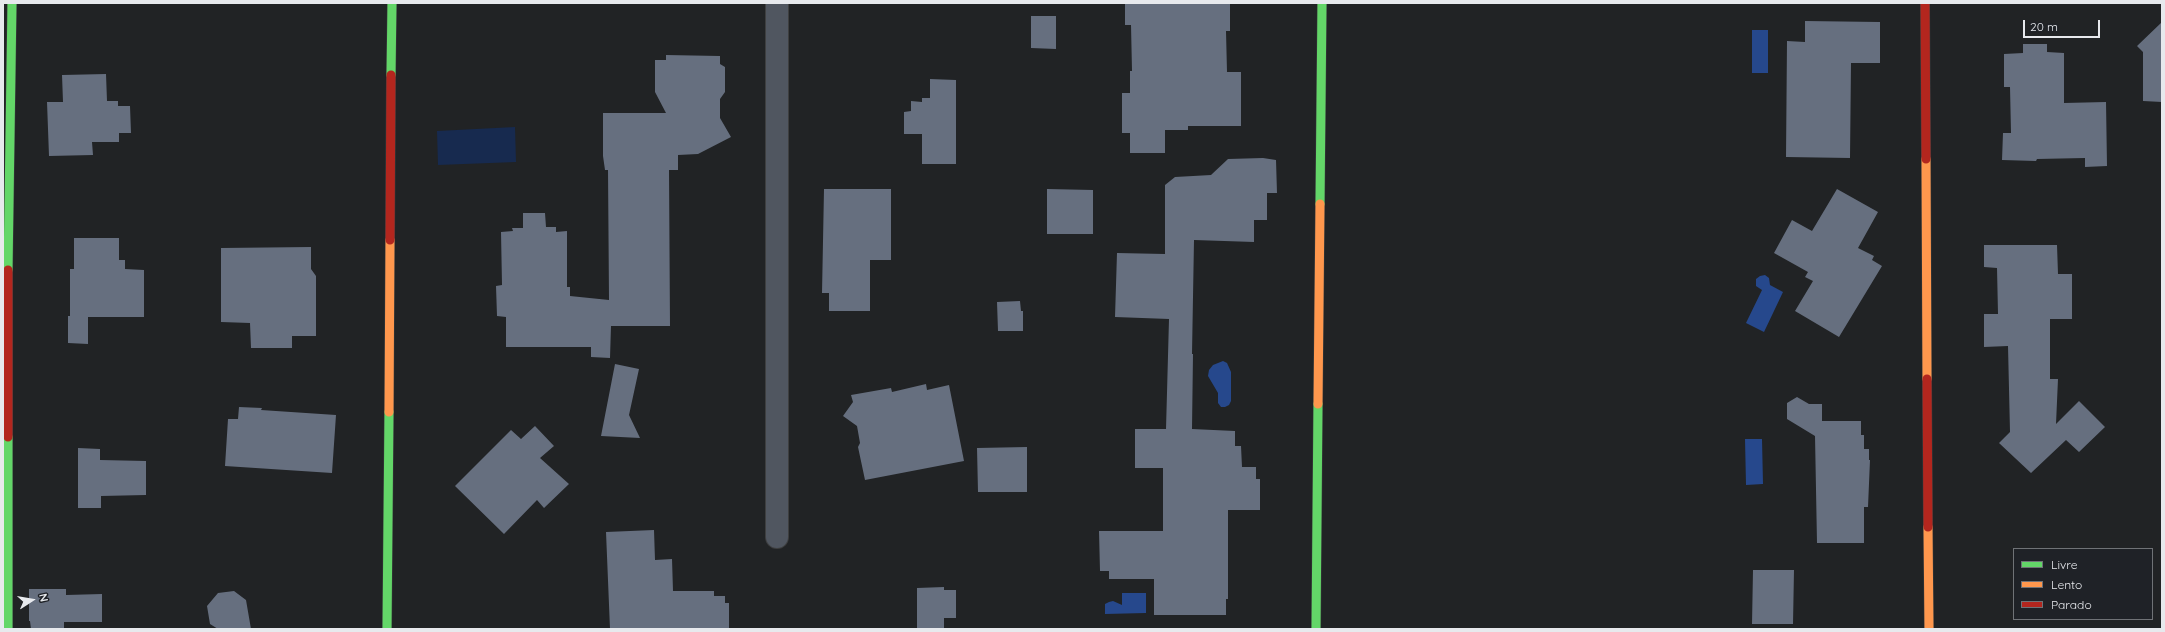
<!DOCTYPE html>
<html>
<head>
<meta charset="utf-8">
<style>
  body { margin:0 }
  #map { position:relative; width:2165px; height:632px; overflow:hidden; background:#212325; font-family:Quicksand,sans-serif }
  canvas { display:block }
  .frame { position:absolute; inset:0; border:4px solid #e7e9ed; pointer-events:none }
  .legend { position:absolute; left:2013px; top:548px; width:140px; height:72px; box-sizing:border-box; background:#1f2227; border:1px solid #6f7276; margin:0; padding:5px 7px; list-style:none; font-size:12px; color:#e7e9ed }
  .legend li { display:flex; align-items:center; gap:8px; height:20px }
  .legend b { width:20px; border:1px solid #6f7276 }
  .north { position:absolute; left:12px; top:580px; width:40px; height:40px; -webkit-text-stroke:3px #1f2227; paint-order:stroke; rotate:78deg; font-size:11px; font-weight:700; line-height:16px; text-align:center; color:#e7e9ed }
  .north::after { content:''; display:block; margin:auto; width:14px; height:18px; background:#e7e9ed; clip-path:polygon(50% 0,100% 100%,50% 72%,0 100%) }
  .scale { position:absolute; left:2023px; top:20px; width:77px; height:18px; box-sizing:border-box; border:2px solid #e7e9ed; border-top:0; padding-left:5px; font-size:12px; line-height:14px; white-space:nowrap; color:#e7e9ed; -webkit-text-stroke:3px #1f2227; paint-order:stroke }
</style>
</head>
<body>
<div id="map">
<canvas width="2165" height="632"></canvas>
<div class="frame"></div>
<ul class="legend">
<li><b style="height:5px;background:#63d668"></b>Livre</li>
<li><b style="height:5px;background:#ff974d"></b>Lento</li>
<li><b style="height:5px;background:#b3261e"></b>Parado</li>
</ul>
<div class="north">N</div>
<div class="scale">20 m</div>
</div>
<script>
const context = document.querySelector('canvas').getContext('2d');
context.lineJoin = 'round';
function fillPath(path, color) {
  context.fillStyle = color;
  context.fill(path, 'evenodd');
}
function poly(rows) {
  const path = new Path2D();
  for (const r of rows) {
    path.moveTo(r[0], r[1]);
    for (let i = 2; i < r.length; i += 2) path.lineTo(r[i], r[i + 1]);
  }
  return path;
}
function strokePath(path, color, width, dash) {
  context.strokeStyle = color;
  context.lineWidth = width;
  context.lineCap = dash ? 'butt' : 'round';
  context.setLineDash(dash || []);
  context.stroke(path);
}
const green = poly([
  [515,127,516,162,438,165,437,131]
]);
const water = poly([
  [1752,30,1768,30,1768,73,1752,73],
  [1765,275,1769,278,1770,285,1783,292,1764,332,1746,323,1762,290,1756,286,1756,279,1760,276],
  [1223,361,1227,363,1231,372,1231,401,1229,405,1225,407,1221,407,1218,403,1218,393,1208,376,1209,370,1213,365],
  [1745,439,1762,439,1763,484,1746,485],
  [1122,593,1146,593,1146,613,1105,614,1105,604,1109,602,1113,601,1122,605]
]);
const building = poly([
  [1125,3,1230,3,1230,31,1226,31,1227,72,1241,72,1241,126,1188,126,1188,130,1165,130,1165,153,1130,153,1130,133,1122,133,1122,93,1130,93,1130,71,1132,71,1131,25,1125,25],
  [1031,16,1056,16,1056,49,1031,48],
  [1805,21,1880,22,1880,63,1851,63,1850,158,1786,157,1787,41,1805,42],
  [2162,22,2162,102,2143,101,2143,52,2137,46],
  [2023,44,2047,44,2047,52,2064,53,2064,103,2106,102,2107,166,2085,167,2085,158,2037,159,2036,161,2002,160,2003,133,2011,133,2010,87,2004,87,2004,54,2023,53],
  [666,55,720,56,720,64,725,67,725,92,720,99,720,118,731,137,698,154,678,155,678,170,669,170,670,326,611,326,610,358,591,357,591,347,506,347,506,317,497,316,496,286,502,285,501,232,513,231,512,228,523,228,523,213,545,213,546,227,556,227,556,232,567,231,567,287,570,287,570,296,609,300,608,170,605,170,603,156,603,113,666,113,655,92,655,60,666,60],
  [106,74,107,101,118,101,118,106,130,106,131,133,119,133,119,142,92,142,93,155,49,156,47,102,63,102,62,75],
  [930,79,956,80,956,164,922,164,922,134,904,134,904,112,911,111,911,101,922,102,922,98,930,98],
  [1263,158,1276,160,1277,193,1267,193,1267,220,1254,220,1254,242,1194,240,1192,354,1193,354,1192,429,1235,431,1235,446,1241,446,1242,467,1256,467,1256,479,1260,479,1260,510,1228,510,1228,599,1226,599,1226,615,1154,615,1154,579,1109,579,1109,571,1100,571,1099,531,1163,531,1163,468,1135,468,1135,429,1166,429,1169,319,1115,317,1117,253,1165,254,1165,185,1175,177,1211,175,1228,159],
  [824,189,891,189,891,260,870,260,870,311,829,311,829,293,822,293],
  [1047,189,1093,190,1093,234,1047,234],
  [1837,189,1878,212,1858,248,1874,256,1872,260,1882,266,1839,337,1795,311,1813,281,1805,277,1808,272,1774,253,1792,220,1812,231],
  [74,238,119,238,119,260,125,260,125,269,144,270,144,317,88,317,88,344,68,343,68,316,70,316,70,269,74,269],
  [1984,245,2057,245,2058,274,2072,274,2072,319,2050,319,2050,379,2058,379,2056,424,2079,401,2105,427,2079,452,2066,440,2031,473,1999,443,2010,432,2008,346,1984,347,1984,314,1998,314,1997,268,1984,267],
  [311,247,311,269,316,276,316,336,292,336,292,348,251,348,250,323,221,322,221,248],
  [1020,301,1021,311,1023,311,1023,331,998,331,997,302],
  [615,364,639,369,629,415,640,438,601,436],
  [926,384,927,390,949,385,964,461,865,480,858,447,860,443,857,426,843,416,853,402,851,395,891,388,892,392],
  [1797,397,1809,404,1822,404,1822,421,1861,421,1861,435,1864,435,1864,449,1869,449,1869,460,1870,460,1868,507,1864,507,1864,543,1817,543,1815,436,1787,419,1787,403],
  [239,407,262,408,261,410,336,415,332,473,225,466,228,419,238,419],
  [535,426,554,446,540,458,569,484,544,508,537,500,504,534,455,486,511,430,521,439],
  [1027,447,1027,492,978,492,977,448],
  [78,448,100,449,100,460,146,461,146,495,101,496,101,508,78,508],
  [654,530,655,560,672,559,673,591,714,591,714,596,725,596,725,603,729,603,729,629,610,629,606,532],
  [1753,570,1794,570,1793,624,1752,624],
  [944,587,944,590,956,590,956,618,944,618,944,628,917,628,917,588],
  [29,589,66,589,66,595,102,594,102,622,64,622,64,629,31,629,30,621,29,621],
  [234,591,246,600,251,629,218,629,210,624,207,606,218,593]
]);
const street = poly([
  [777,3,777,537]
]);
const fast = poly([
  [391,75,392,3],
  [1320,204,1322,3],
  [8,270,12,3],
  [8,437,8,629],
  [387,629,389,412],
  [1316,629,1318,404]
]);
const slow = poly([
  [1926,159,1927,379],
  [1318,404,1320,204],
  [389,412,390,240],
  [1928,527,1929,629]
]);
const jam = poly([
  [1925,3,1926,159],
  [390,240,391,75],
  [1927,379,1928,527],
  [8,437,8,270]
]);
fillPath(green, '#172a4f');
fillPath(water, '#26488c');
fillPath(building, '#666f7f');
strokePath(street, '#3e3f40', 24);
strokePath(fast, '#3e3f40', 10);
strokePath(slow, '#3e3f40', 10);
strokePath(jam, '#3e3f40', 10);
strokePath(street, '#505660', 22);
strokePath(fast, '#63d668', 9);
strokePath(slow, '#ff974d', 9);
strokePath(jam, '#b3261e', 9);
</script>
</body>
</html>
